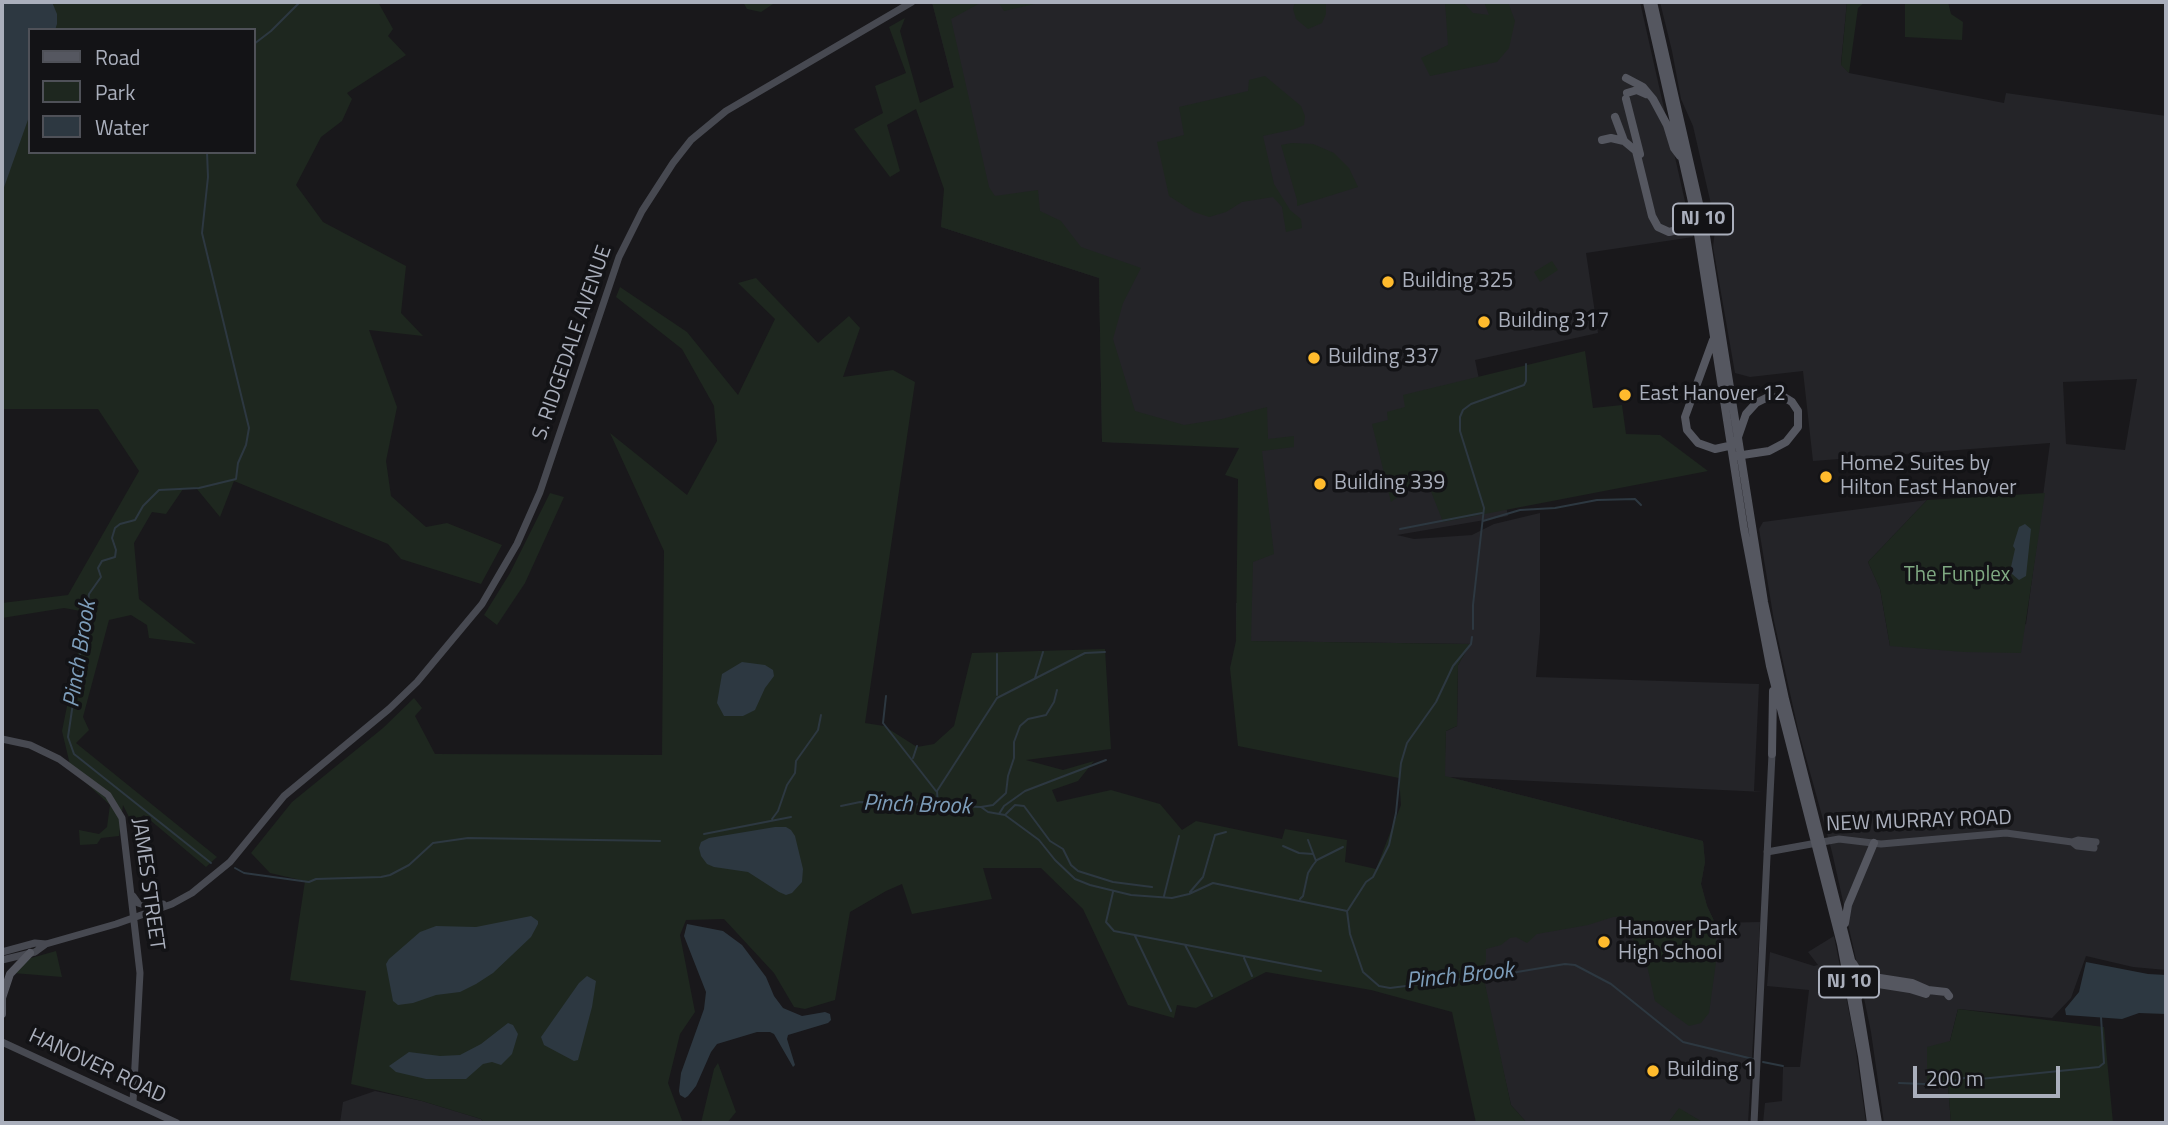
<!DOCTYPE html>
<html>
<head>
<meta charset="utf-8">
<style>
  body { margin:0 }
  #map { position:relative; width:2168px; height:1125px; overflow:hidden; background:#19181b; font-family:"Titillium Web",sans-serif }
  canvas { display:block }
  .frame { position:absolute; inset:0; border:4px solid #aaafbc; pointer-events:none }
  .legend { position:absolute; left:28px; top:28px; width:228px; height:126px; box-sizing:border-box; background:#131316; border:2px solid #4f5158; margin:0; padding:9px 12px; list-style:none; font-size:21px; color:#aaafbc }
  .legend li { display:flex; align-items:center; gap:14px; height:35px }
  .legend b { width:35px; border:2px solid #4f5158 }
  .scale { position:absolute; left:1913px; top:1066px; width:147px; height:32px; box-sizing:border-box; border:4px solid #aaafbc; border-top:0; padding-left:9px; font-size:21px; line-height:24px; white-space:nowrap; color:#aaafbc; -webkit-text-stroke:5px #131316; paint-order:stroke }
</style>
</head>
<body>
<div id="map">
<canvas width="2168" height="1125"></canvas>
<div class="frame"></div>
<ul class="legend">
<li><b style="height:9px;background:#555760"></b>Road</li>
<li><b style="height:19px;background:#1e271f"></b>Park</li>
<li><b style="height:19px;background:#2d3841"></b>Water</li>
</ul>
<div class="scale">200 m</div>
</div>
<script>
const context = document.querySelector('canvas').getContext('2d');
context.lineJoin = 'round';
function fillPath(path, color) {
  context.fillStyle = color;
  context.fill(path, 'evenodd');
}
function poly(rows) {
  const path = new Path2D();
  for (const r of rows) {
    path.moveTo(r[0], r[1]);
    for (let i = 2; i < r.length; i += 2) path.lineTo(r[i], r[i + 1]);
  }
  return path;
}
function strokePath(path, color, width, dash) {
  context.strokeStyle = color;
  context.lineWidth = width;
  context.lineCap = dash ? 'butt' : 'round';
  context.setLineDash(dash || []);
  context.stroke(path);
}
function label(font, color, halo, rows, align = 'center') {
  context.font = font + ' "Titillium Web",sans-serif';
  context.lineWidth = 7;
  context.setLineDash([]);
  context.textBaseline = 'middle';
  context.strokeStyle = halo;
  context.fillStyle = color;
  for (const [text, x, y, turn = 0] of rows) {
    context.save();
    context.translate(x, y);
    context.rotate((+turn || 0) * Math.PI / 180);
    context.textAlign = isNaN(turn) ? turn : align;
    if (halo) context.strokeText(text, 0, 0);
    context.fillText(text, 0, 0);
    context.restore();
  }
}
const built = poly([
  [932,2,1640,2,1693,237,1586,253,1598,333,1475,360,1508,516,1397,535,1414,539,1472,535,1494,524,1540,513,1540,632,1536,677,1759,684,1754,791,1764,792,1449,777,1703,841,1705,862,1701,884,1707,906,1715,923,1760,922,1748,1123,1704,1123,1679,1109,1668,1123,1527,1123,1511,1105,1491,1018,1444,776,1446,731,1457,726,1458,665,1470,644,1236,641,1236,603,1244,602,1241,447,1102,442,1099,278,941,227,954,88],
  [1660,2,1847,2,1841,64,1849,73,2004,103,2006,93,2166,116,2166,970,2133,967,2086,956,2071,998,2052,1018,1958,1009,1950,1041,1927,1085,1948,1085,1951,1123,1884,1123,1871,1032,1857,964,1832,852,1798,729,1774,621,1759,529,1763,522,1927,500,1868,562,1880,589,1890,646,2026,624,2050,443,1813,461,1803,371,1750,377,1735,373,1713,247,1715,230,1710,200,1693,126,1681,99,1672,51],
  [2137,379,2125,450,2066,444,2063,382],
  [1834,936,1854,1037,1866,1123,1763,1123,1765,1103,1782,1101,1783,1067,1800,1067,1809,990,1767,986,1770,952,1814,966,1818,965,1808,952],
  [375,1091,422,1101,481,1119,484,1123,340,1123,343,1102]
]);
const green = poly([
  [2,2,378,2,393,29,388,36,406,55,347,93,352,99,342,121,321,137,296,185,323,222,406,266,401,313,423,336,369,330,397,407,386,461,391,496,426,527,447,523,502,545,481,584,401,559,388,544,234,481,220,517,197,489,183,489,166,514,152,512,134,543,139,599,196,644,149,638,147,625,131,615,109,620,83,717,89,730,76,743,217,857,206,867,144,815,132,823,123,805,119,836,101,838,97,844,80,845,79,830,99,834,107,827,110,805,71,769,62,731,86,612,64,608,2,618,2,603,68,595,139,471,98,409,2,409],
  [30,30,254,30,254,152,30,152],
  [743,2,776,2,761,12,747,9],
  [932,2,982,2,951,19,989,187,995,196,1038,190,1040,211,1061,221,1081,247,1141,268,1123,303,1113,339,1135,411,1184,425,1222,419,1267,407,1268,439,1294,436,1294,447,1262,451,1274,554,1253,562,1251,641,1470,644,1458,665,1457,726,1446,731,1445,776,1703,841,1705,862,1701,884,1707,906,1715,923,1717,955,1709,1013,1701,1023,1689,1026,1655,1001,1644,952,1636,953,1629,916,1613,917,1588,925,1537,934,1527,943,1516,937,1510,938,1501,945,1486,949,1486,961,1482,970,1511,1105,1527,1123,1476,1123,1452,1012,1371,990,1266,972,1196,1008,1177,1005,1174,1018,1128,1005,1083,909,1041,868,983,868,992,899,912,914,902,884,886,891,850,912,835,1000,805,1009,794,1007,774,973,724,919,686,920,680,935,695,1012,680,1034,668,1083,683,1123,484,1123,481,1119,422,1101,351,1084,366,991,290,980,305,881,270,873,251,853,292,802,383,728,414,698,422,708,415,716,435,754,662,755,664,551,610,433,687,495,717,441,714,406,682,349,616,297,620,287,687,332,738,395,775,319,738,283,756,278,818,343,849,316,860,328,843,377,893,370,915,382,865,723,884,726,917,747,934,744,954,726,972,653,1105,649,1111,749,1026,760,1063,770,1094,761,1078,781,1052,790,1057,802,1111,790,1160,804,1182,830,1196,821,1282,839,1285,829,1347,840,1345,862,1376,869,1401,805,1399,778,1238,746,1230,668,1236,641,1238,479,1225,475,1239,448,1102,442,1099,278,941,227,944,189,916,109,887,125,900,171,890,177,854,129,883,113,875,86,906,73,889,27,905,18,900,31,920,103,954,87],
  [998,2,1043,2,1004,11],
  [1295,2,1326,2,1326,14,1322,23,1308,29,1296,19,1293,9],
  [1445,2,1463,2,1473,13,1489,15,1484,2,1508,2,1515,21,1509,48,1497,62,1430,76,1421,58,1448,45],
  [1847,2,1865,2,1858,8,1849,73,1841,65],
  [1905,2,1948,2,1951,14,1963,22,1962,40,1905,37],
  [1265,76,1301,106,1305,116,1304,125,1295,129,1263,136,1274,184,1290,210,1301,219,1302,228,1286,232,1282,207,1273,197,1242,202,1226,212,1209,217,1194,212,1169,196,1157,142,1184,135,1179,107,1248,91,1249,80],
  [1292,143,1313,144,1334,153,1349,168,1358,187,1297,206,1297,200,1281,145],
  [1552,261,1558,270,1540,282,1534,272],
  [1585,351,1593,408,1622,405,1626,434,1660,435,1708,471,1443,522,1425,476,1391,502,1372,424,1388,420,1387,412,1405,407,1403,395],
  [550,493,564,497,525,583,497,625,484,615,510,573],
  [2045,493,2021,653,1964,652,1890,646,1880,589,1868,562,1927,500],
  [56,951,62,977,13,973,31,958],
  [1958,1009,2104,1027,2113,1123,1951,1123,1948,1086,1927,1085,1927,1047,1950,1041],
  [718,1063,736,1112,727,1123,701,1123,714,1069],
  [1679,1108,1704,1123,1668,1123]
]);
const water = poly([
  [2,2,52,2,57,14,57,24,55,30,30,30,30,114,2,193],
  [2025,524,2031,529,2026,576,2019,580,2005,568,2011,567,2015,549,2013,546,2019,527],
  [742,662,765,665,773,670,774,676,765,688,755,710,743,716,724,716,717,703,722,674],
  [775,827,786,827,791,830,795,836,803,869,802,882,792,893,786,895,779,892,748,872,714,867,707,864,701,856,699,848,701,842,709,838],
  [531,916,538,921,538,924,531,937,493,973,476,984,460,992,436,995,413,1003,398,1005,393,1001,386,964,389,959,420,932,436,926,476,927],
  [687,924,723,931,742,945,766,977,774,996,783,1008,802,1016,825,1012,830,1014,831,1020,828,1023,788,1035,787,1039,795,1065,793,1067,774,1034,770,1032,757,1032,717,1044,711,1052,696,1086,688,1096,685,1098,680,1095,679,1091,681,1073,704,1009,706,992,684,936],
  [2086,962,2148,974,2166,975,2166,1014,2139,1013,2122,1019,2066,1015,2065,1009,2079,992],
  [587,976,596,981,592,1007,578,1060,574,1061,544,1045,541,1037,579,983],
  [508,1023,513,1025,518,1034,512,1054,501,1065,492,1062,483,1064,466,1079,426,1079,396,1072,389,1066,409,1052,440,1056,460,1055,481,1044]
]);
const stream = poly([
  [254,44,271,31,300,2],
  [207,152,208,177,202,233,249,428,246,445,238,463,236,479,199,488,159,490,143,506,135,520,120,524,115,528,112,538,116,550,115,557,102,561,98,568,101,577,89,594,68,737,74,754,211,863],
  [1483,521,1520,510,1555,508,1597,500,1635,499,1641,505],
  [1400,529,1482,513],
  [1473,629,1473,605,1484,508,1460,431,1460,417,1463,410,1471,404,1524,385,1526,381,1526,364],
  [997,654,997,695],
  [1035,678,1043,652],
  [886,696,883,723,936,791],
  [913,758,917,746],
  [938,805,937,791,997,698,1085,653,1105,652],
  [841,806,860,802,981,807,988,812,1005,815,1039,840,1055,860,1075,879,1090,885,1131,895,1172,898,1189,894,1213,883,1347,911,1350,934,1363,972,1379,986,1390,988,1517,972,1565,964,1575,965,1611,984,1683,1042,1753,1059],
  [981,807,993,805,1006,793,1008,776,1014,758,1014,742,1020,726,1028,719,1046,715,1054,702,1057,690],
  [999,814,1004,806,1025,791,1106,760],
  [1006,814,1015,805,1024,806,1050,841,1063,849,1071,865,1078,871,1113,882,1152,887],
  [772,819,778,811,787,785,795,773,796,761,818,730,821,715],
  [704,834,791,817],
  [1308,840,1316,861],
  [1283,846,1299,853,1313,854],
  [235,868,244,873,309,882,316,879,381,877,390,875,409,865,433,843,468,838,660,841],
  [1113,892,1106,922,1114,931,1321,971],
  [1190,892,1203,877,1215,835,1226,832],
  [1164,896,1179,836],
  [1300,899,1303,896,1308,873,1313,865,1317,860,1343,847],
  [1348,910,1366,882,1373,877,1389,845,1396,813,1401,763,1407,743,1436,702,1453,666,1471,644,1472,637],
  [1135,936,1171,1011],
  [1185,945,1212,996],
  [1244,958,1252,976],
  [1763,1062,1783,1066],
  [1899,1083,1924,1084,1953,1081,1972,1076,1980,1079,2099,1067,2104,1063,2101,1017]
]);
const secondary = poly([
  [2,739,30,745,59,759,108,795,122,818,140,973,133,1102],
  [2072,842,2078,840,2096,842],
  [1767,852,1839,839,1881,844,2006,833,2072,842,2077,846,2094,848],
  [133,896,138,903,147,906,163,904],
  [2,952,35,943,46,944,116,924,172,904,192,893,230,862,284,796,389,709,417,682,482,604,517,544,540,492,619,257,642,211,673,163,691,140,726,111,912,2],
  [2,960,35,952,46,944],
  [2,1042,177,1123],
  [1754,1123,1772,754]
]);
const primary = poly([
  [1647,2,1695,215,1744,529,1770,666,1841,944,1862,1056,1871,1123],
  [1653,2,1705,230,1764,602,1785,699,1851,960,1878,1123],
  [1626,78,1643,87,1653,99,1667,125,1674,148,1680,156],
  [1627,93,1637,90,1646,94],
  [1626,99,1640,154],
  [1615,117,1624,141,1636,151,1652,216,1658,227,1669,232,1681,229,1685,225,1691,205],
  [1602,140,1611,138,1624,141],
  [1713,340,1685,417,1687,430,1698,443,1715,449,1733,445,1737,440,1746,414,1756,403,1766,398,1784,397,1792,402,1798,411,1798,427,1786,442,1769,451,1736,456],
  [1772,754,1773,691],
  [1845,923,1848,905,1874,843],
  [1853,963,1858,971,1867,976,1912,983,1928,990,1946,992,1949,996],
  [2,998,10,974,30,953],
  [1858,998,1862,987,1872,983,1910,989,1926,994],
  [2,1014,2,992]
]);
const markers = [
  [1388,282,7,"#ffbb2d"],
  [1484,322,7,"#ffbb2d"],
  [1314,358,7,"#ffbb2d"],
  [1625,395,7,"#ffbb2d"],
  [1826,477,7,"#ffbb2d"],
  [1320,484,7,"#ffbb2d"],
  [1604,942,7,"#ffbb2d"],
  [1653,1071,7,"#ffbb2d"]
];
const shields = [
  [1703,219,60],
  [1849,982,60]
];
const shieldNames = [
  ["NJ 10",1703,219],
  ["NJ 10",1849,982]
];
const poiNames = [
  ["Building 325",1402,282],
  ["Building 317",1498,322],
  ["Building 337",1328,358],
  ["East Hanover 12",1639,395],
  ["Home2 Suites by",1840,465],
  ["Hilton East Hanover",1840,489],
  ["Building 339",1334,484],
  ["Hanover Park",1618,930],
  ["High School",1618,954],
  ["Building 1",1667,1071]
];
const streetNames = [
  ["S. RIDGEDALE AVENUE",573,343,-71],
  ["NEW MURRAY ROAD",1919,822,-2],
  ["JAMES STREET",147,884,82],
  ["HANOVER ROAD",97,1067,25]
];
const parkNames = [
  ["The Funplex",1957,576]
];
const waterNames = [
  ["Pinch Brook",81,654,-81],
  ["Pinch Brook",917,806,2],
  ["Pinch Brook",1460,977,-6]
];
fillPath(built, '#242428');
fillPath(green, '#1e271f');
fillPath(water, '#2d3841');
strokePath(stream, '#2d3841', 2);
strokePath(secondary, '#474951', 7);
strokePath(primary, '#555760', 8);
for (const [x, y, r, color] of markers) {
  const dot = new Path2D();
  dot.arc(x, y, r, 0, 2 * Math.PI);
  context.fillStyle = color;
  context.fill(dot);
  strokePath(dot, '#131316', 2.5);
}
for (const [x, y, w] of shields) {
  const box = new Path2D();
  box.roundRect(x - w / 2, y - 15.5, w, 31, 5);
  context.fillStyle = '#131316';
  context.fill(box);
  strokePath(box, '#aaafbc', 2);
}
label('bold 19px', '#aaafbc', null, shieldNames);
label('21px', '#aaafbc', '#131316', poiNames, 'left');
label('21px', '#aaafbc', '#131316', streetNames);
label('21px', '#7fa982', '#131316', parkNames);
label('italic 23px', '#7d9dba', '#131316', waterNames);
</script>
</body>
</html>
